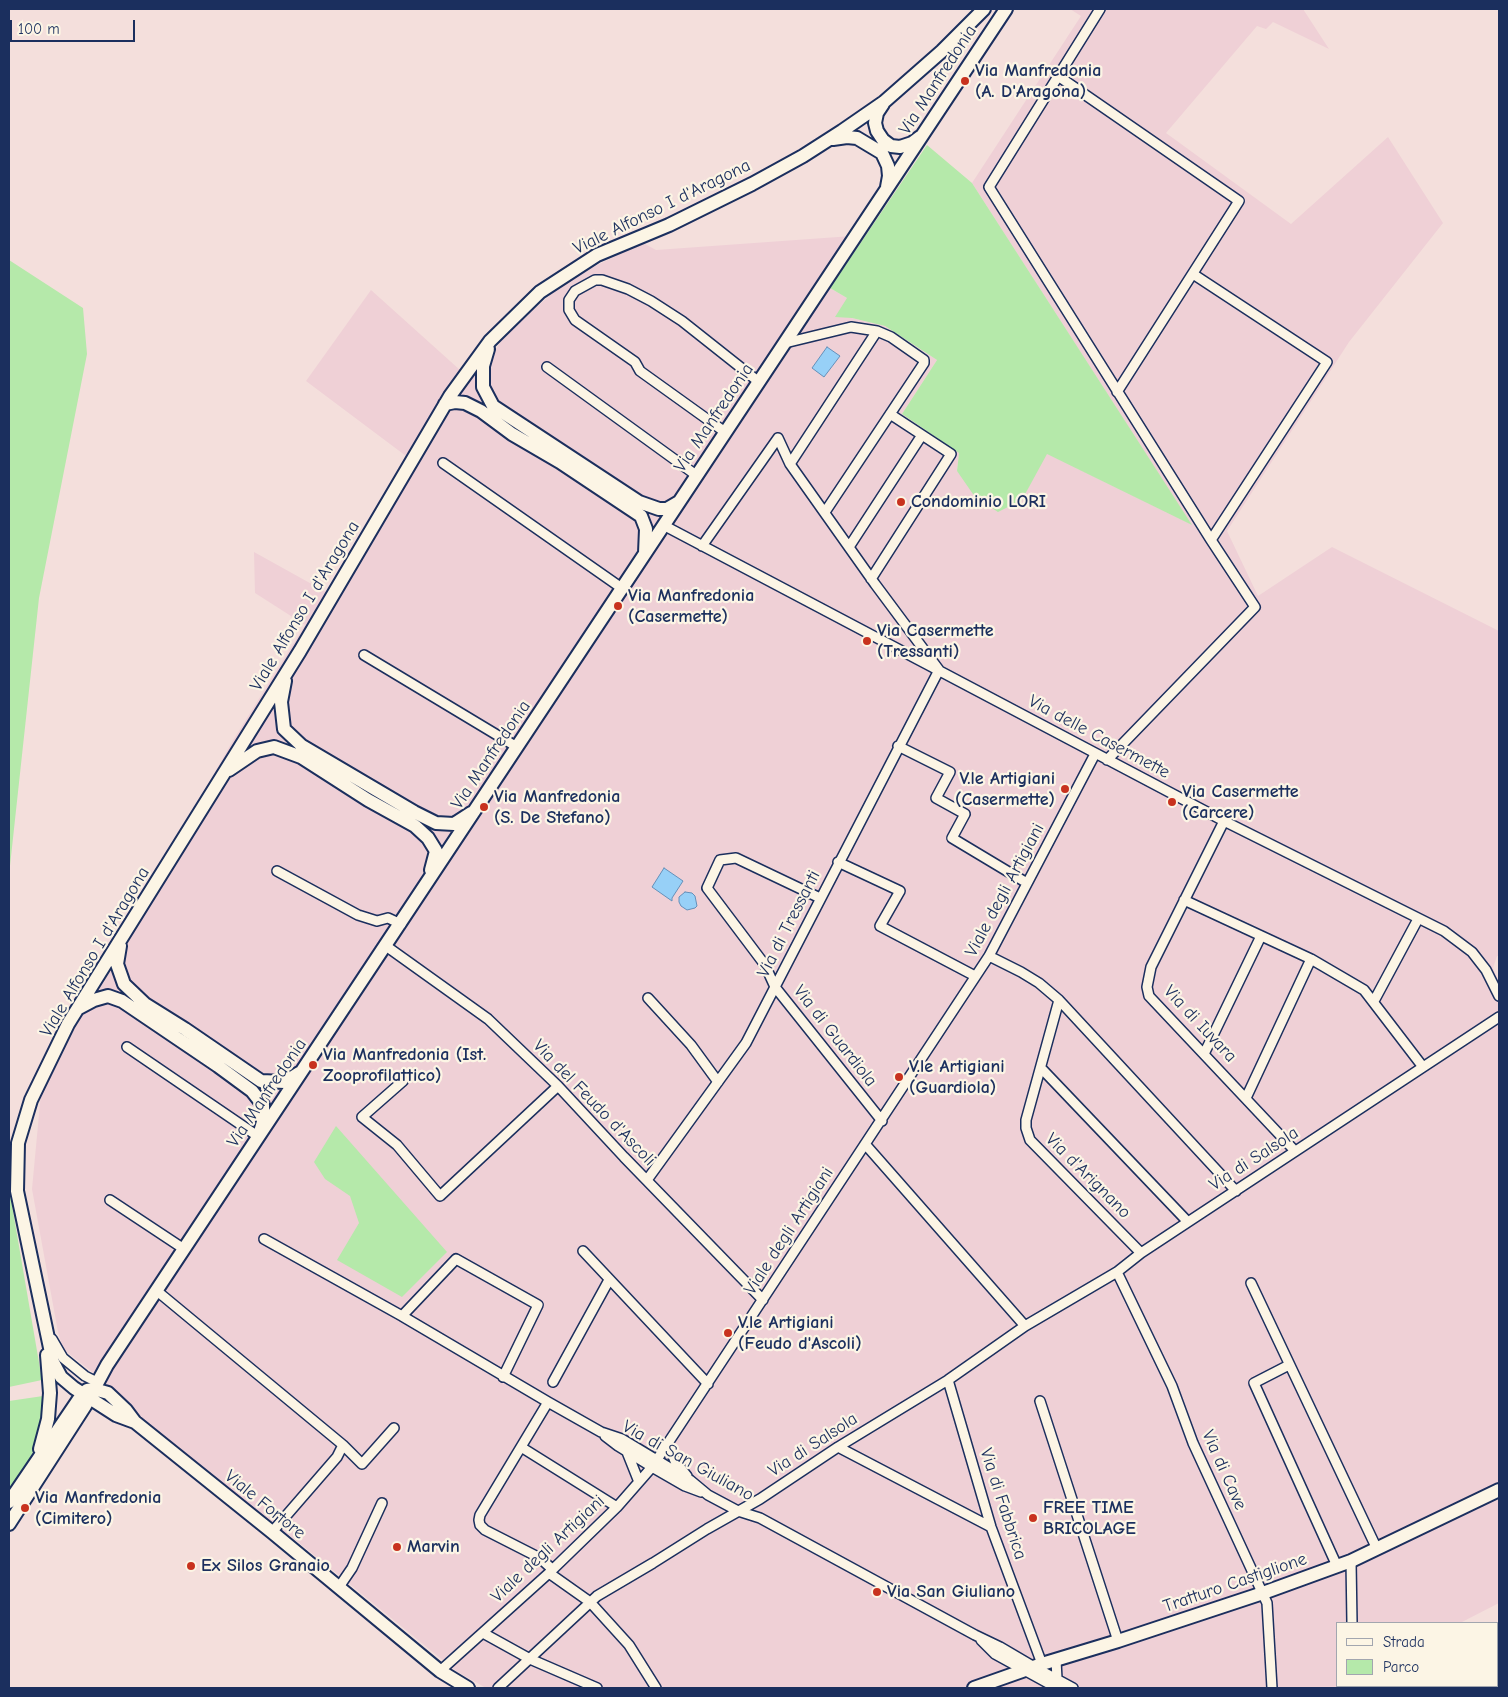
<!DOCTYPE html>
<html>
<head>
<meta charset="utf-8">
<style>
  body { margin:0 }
  #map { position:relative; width:1508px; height:1697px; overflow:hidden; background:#f4dfdc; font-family:"Comic Neue",sans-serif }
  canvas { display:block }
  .frame { position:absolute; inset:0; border:10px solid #1b2f5e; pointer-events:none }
  .legend { position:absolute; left:1336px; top:1622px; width:162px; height:65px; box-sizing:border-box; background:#fcf5e5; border:1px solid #a2a6af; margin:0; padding:6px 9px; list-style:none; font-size:15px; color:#1b2f5e }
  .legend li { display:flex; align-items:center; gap:10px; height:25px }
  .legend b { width:25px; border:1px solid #a2a6af }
  .scale { position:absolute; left:10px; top:20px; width:125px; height:22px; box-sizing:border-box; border:2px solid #1b2f5e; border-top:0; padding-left:6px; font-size:15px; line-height:18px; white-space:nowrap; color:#1b2f5e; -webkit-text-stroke:4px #fcf5e5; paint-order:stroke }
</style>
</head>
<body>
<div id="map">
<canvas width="1508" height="1697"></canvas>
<div class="frame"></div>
<ul class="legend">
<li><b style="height:6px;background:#fcf5e5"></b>Strada</li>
<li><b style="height:14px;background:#b5e9aa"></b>Parco</li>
</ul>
<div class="scale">100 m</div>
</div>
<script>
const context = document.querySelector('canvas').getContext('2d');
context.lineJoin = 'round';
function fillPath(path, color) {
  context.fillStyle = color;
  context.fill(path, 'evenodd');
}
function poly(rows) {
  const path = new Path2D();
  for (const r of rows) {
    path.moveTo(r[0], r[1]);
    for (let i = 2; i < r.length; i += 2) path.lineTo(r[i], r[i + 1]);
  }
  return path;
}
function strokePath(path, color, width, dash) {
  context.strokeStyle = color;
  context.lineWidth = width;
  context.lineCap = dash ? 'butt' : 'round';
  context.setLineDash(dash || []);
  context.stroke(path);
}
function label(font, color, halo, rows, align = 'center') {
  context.font = font + ' "Comic Neue",sans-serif';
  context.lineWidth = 4.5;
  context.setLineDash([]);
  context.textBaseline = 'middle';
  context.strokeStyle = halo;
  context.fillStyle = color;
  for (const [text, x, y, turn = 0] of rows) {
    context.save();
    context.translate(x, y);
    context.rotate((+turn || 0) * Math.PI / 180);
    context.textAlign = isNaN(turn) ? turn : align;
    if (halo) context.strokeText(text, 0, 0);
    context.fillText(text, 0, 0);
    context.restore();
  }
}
const built = poly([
  [1070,9,1303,9,1329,49,1273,22,1266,29,1257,26,1166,133,1291,224,1388,137,1443,223,1349,342,1227,531,1258,596,1332,547,1499,631,1499,956,1497,956,1493,968,1499,982,1499,1603,1460,1623,1337,1623,1337,1686,1448,1686,1448,1688,486,1688,456,1671,303,1546,155,1431,91,1371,63,1349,58,1332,32,1189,41,1093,61,1026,150,887,232,742,305,625,255,593,254,552,326,592,406,456,306,381,371,290,460,370,489,360,501,341,533,310,555,291,589,269,643,243,656,250,866,235,830,288,847,298,852,318,885,326,937,360,902,414,959,453,957,471,1017,509,1046,453,1191,524,972,183,1081,16]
]);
const green = poly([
  [927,145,972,183,1192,525,1047,454,1017,509,1010,506,998,512,975,497,957,471,959,453,902,414,937,360,885,326,852,318,835,317,847,298,830,288],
  [9,260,83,308,87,354,39,598,9,875],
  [336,1126,447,1252,402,1297,337,1260,359,1223,350,1196,325,1179,314,1162],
  [9,1188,42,1380,9,1387],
  [43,1396,43,1429,25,1470,9,1491,9,1401]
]);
const water = poly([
  [827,347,840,356,824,377,812,368,827,347],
  [664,868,683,881,672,898,672,901,652,887,664,868],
  [685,892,692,893,695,896,697,906,695,908,687,910,681,906,679,902,679,897,685,892]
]);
const street = poly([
  [1100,9,989,187,1211,540,1255,607,1107,760],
  [1058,76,1239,201,1117,392],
  [1193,274,1327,362,1211,540],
  [785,343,851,327,877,331,891,337,924,360,924,363,825,512],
  [547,367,696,475],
  [725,432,640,371,635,362,575,320,569,310,569,300,575,291,595,280,602,280,628,289,651,301,682,321,759,382],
  [443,463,623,589],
  [790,464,877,331],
  [665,526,1224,821,1444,931,1472,952,1486,970,1499,996],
  [702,546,778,438],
  [849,547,922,435],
  [871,579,951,454,890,414],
  [364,655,517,747],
  [898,746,950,772,936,798,965,814,952,838,1027,883],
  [1224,821,1151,967,1147,987,1149,996,1295,1151],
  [838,862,900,891,880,926,975,976],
  [277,871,358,915,377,921,388,918,401,924],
  [820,898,736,858,720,860,707,888,765,965,775,987,882,1121],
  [1184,900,1311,959,1364,990,1423,1067],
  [386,946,488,1019,558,1086,624,1157,763,1300],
  [989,956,1021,972,1039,983,1059,1000,1236,1191],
  [648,998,691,1045,718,1082],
  [1059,1000,1026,1120,1026,1128,1030,1140,1141,1253],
  [1374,1001,1418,919],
  [127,1047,259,1137],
  [1204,1054,1261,936],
  [1041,1068,1188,1222],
  [403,1081,362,1117,397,1145,440,1196,558,1086],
  [1246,1098,1311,959],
  [865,1144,1025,1326],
  [647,1180,746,1043,939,670,875,584,790,464,778,438],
  [110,1200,184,1249],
  [264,1239,402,1316,548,1402,601,1432,622,1439,690,1480,708,1495,738,1511,760,1518,975,1635,1000,1647,1034,1667,1073,1688],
  [583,1251,708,1384],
  [1117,1272,1172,1386,1193,1443,1267,1603,1272,1688],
  [1251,1283,1377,1549],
  [157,1291,343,1445,362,1464,394,1428],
  [402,1316,456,1259,538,1305,503,1377],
  [52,1339,63,1358,85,1376,97,1382],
  [1289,1365,1254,1383,1337,1566],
  [948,1380,991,1527,1042,1664],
  [553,1382,609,1280],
  [1040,1401,1118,1641],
  [548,1402,480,1515,479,1520,480,1525,485,1530,540,1558,552,1569],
  [605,1436,618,1446,652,1467,685,1486,701,1492],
  [668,1443,675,1461,687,1476],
  [521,1447,617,1507],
  [838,1447,991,1527],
  [627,1452,639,1482],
  [272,1532,337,1457,343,1445],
  [1351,1561,1352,1623],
  [549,1573,590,1602,629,1645,656,1688],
  [339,1587,352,1568,382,1503],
  [483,1633,530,1659,597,1688],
  [981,1640,995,1654,1057,1688],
  [1056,1660,1057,1679],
  [440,1671,549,1573,617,1507,652,1467,668,1443,989,956,1095,754],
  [1354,1686,1354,1688],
  [1438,1686,1438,1688],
  [498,1688,597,1596,653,1563,707,1529,760,1499,838,1447,948,1380,1025,1326,1117,1272,1141,1253,1188,1222,1499,1017]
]);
const secondary = poly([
  [883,104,877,113,875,123,877,131,883,140,891,146,900,147,912,143,920,137],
  [833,139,847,137,857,138,882,153,888,166,889,176,887,187],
  [488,349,483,366,483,387,493,406,639,502,659,509,667,509,679,502],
  [445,404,455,402,465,403,481,411,512,434,560,462,641,516,646,529,645,553],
  [285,681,281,702,284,729,302,746,414,812,436,823,454,824,471,813],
  [229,770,257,751,274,747,301,757,368,800,415,826,428,838,436,851,431,870],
  [120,946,117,964,124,984,145,1004,185,1029,261,1081,285,1082,299,1073],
  [79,1008,94,1000,108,996,122,1001,218,1066,252,1091,263,1105,263,1122,260,1132],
  [135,1422,116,1415,74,1388,61,1377,53,1362,17,1191,18,1143,31,1100,68,1024,300,651,450,396,490,341,540,292,597,255,669,225,752,184,803,156,842,131,884,102,942,51,984,9],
  [40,1449,48,1419,50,1393,47,1355],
  [9,1502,83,1393,87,1390,94,1389,108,1393,126,1410,135,1422,272,1532,440,1671,468,1688],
  [9,1524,85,1406,107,1365,1006,9],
  [974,1688,1042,1664,1118,1641,1263,1593,1351,1561,1499,1490]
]);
const markers = [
  [965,81,5,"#c8321e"],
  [901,502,5,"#c8321e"],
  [618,606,5,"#c8321e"],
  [867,641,5,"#c8321e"],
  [1065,789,5,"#c8321e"],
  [1172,802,5,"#c8321e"],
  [484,807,5,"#c8321e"],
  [313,1065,5,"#c8321e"],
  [899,1077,5,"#c8321e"],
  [728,1333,5,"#c8321e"],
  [25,1508,5,"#c8321e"],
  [1033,1518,5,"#c8321e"],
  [397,1547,5,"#c8321e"],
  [191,1566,5,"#c8321e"],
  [877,1592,5,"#c8321e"]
];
const poiNames = [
  ["Via Manfredonia",975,71],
  ["(A. D'Aragona)",975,92],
  ["Condominio LORI",911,502],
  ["Via Manfredonia",628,596],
  ["(Casermette)",628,617],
  ["Via Casermette",877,631],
  ["(Tressanti)",877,652],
  ["V.le Artigiani",1055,779,"right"],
  ["(Casermette)",1055,800,"right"],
  ["Via Casermette",1182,792],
  ["(Carcere)",1182,813],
  ["Via Manfredonia",494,797],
  ["(S. De Stefano)",494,818],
  ["Via Manfredonia (Ist.",323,1055],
  ["Zooprofilattico)",323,1076],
  ["V.le Artigiani",909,1067],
  ["(Guardiola)",909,1088],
  ["V.le Artigiani",738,1323],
  ["(Feudo d'Ascoli)",738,1344],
  ["Via Manfredonia",35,1498],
  ["(Cimitero)",35,1519],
  ["FREE TIME",1043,1508],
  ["BRICOLAGE",1043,1529],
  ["Marvin",407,1547],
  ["Ex Silos Granaio",201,1566],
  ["Via San Giuliano",887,1592]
];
const streetNames = [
  ["Via Manfredonia",938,80,-57],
  ["Viale Alfonso I d'Aragona",662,207,-26],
  ["Via Manfredonia",714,418,-56],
  ["Viale Alfonso I d'Aragona",305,606,-59],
  ["Via delle Casermette",1099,737,28],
  ["Via Manfredonia",491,755,-56],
  ["Viale degli Artigiani",1005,890,-62],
  ["Via di Tressanti",789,924,-63],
  ["Viale Alfonso I d'Aragona",95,952,-59],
  ["Via di Iuvara",1200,1024,47],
  ["Via di Guardiola",835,1036,52],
  ["Via Manfredonia",267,1093,-56],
  ["Via del Feudo d'Ascoli",594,1103,46],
  ["Via di Salsola",1254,1159,-33],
  ["Via d'Arignano",1088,1176,45],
  ["Viale degli Artigiani",789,1231,-57],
  ["Via di Salsola",813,1445,-33],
  ["Via di San Giuliano",688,1461,29],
  ["Via di Cave",1224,1470,66],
  ["Via di Fabbrica",1003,1504,72],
  ["Viale Fortore",265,1505,39],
  ["Viale degli Artigiani",548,1549,-43],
  ["Tratturo Castiglione",1235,1583,-19]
];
fillPath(built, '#efd0d6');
fillPath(green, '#b5e9aa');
fillPath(water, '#97d0f7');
strokePath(water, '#6590ba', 1);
strokePath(street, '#1b2f5e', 12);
strokePath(secondary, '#1b2f5e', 16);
strokePath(street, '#fcf5e5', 9);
strokePath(secondary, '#fcf5e5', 12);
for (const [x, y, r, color] of markers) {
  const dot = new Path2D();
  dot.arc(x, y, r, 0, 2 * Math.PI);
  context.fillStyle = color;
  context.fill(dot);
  strokePath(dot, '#fcf5e5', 2);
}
label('bold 18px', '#1b2f5e', '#fcf5e5', poiNames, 'left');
label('18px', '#1b2f5e', '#fcf5e5', streetNames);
</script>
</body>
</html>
